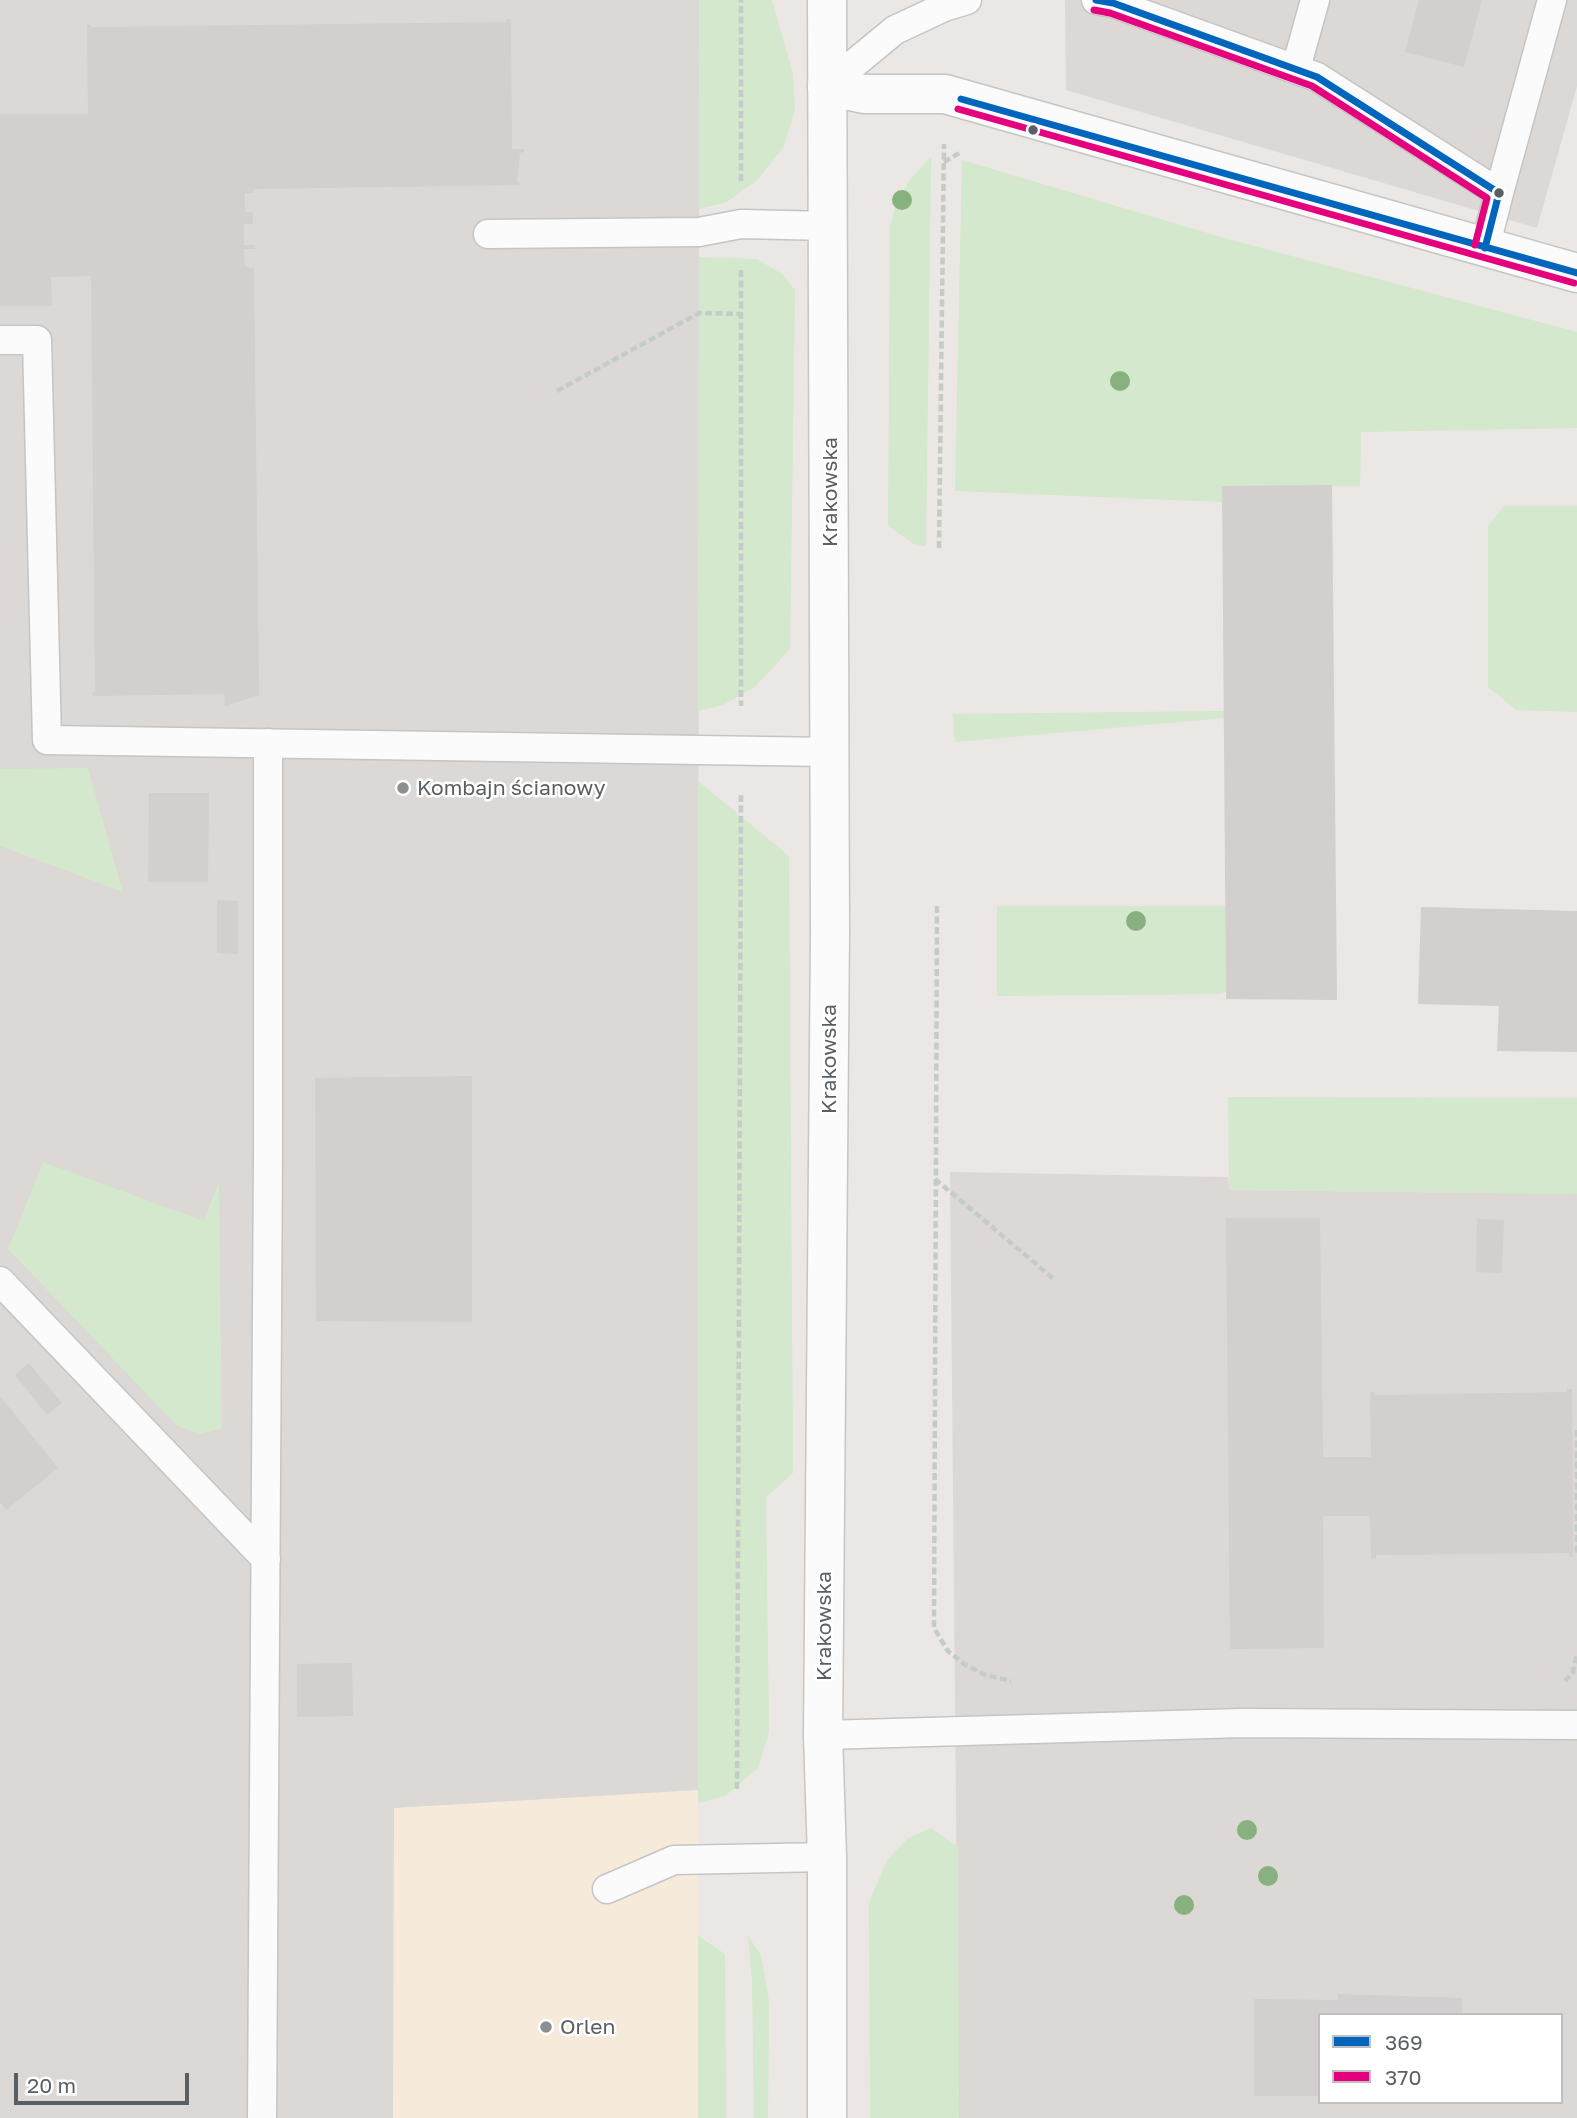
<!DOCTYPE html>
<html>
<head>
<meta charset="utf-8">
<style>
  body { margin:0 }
  #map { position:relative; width:1577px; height:2118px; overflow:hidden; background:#eae7e4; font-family:"Golos Text",sans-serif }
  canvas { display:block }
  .legend { position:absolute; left:1318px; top:2013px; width:245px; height:91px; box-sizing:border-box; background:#fff; border:2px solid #bdbfc1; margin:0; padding:9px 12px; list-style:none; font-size:21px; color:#595f63 }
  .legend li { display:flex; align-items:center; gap:14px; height:35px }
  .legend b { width:35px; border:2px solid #bdbfc1 }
  .scale { position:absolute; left:14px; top:2073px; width:175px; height:32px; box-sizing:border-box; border:4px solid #595f63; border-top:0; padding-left:9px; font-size:21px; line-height:24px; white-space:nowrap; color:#595f63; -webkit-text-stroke:5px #fff; paint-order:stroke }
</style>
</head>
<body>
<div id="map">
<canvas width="1577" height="2118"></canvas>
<ul class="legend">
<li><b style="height:9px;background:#0065bd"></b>369</li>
<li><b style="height:9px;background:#e5007d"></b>370</li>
</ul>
<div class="scale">20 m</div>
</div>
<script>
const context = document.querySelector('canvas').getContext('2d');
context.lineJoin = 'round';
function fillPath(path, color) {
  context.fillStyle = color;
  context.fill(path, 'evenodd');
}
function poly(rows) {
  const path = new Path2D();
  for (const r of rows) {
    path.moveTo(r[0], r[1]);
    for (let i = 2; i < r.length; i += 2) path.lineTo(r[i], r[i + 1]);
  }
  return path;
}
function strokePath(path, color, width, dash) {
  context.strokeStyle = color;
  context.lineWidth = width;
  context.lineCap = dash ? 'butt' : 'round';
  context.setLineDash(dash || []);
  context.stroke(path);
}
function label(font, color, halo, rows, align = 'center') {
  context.font = font + ' "Golos Text",sans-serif';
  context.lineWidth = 5;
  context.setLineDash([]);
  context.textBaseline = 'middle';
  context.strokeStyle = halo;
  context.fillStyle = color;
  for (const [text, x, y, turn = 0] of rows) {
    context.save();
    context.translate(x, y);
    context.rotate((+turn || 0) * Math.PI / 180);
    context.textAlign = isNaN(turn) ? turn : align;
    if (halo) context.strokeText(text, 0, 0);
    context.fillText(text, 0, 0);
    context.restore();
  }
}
const commercial = poly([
  [698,1790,698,2118,393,2118,394,1808]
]);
const industrial = poly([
  [0,0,699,0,698,1790,394,1808,393,2118,0,2118],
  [1065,0,1577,0,1577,86,1537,228,1066,90],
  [950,1172,1228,1177,1229,1190,1577,1194,1577,2118,959,2118],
  [1320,2015,1561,2015,1561,2102,1320,2102]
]);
const green = poly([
  [699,0,772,0,793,74,795,110,783,148,757,180,727,202,699,209],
  [931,157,926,546,914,544,888,526,890,228,897,200,913,176],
  [962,160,1224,238,1577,332,1577,428,1361,432,1360,486,1223,486,1222,502,955,491],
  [699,257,757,259,782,274,795,290,790,649,755,687,723,705,698,711],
  [1504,506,1577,506,1577,712,1517,710,1488,687,1488,526],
  [1224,711,1224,718,955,742,953,714],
  [88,768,123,892,0,846,0,769],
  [698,781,789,856,793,1473,766,1497,769,1732,758,1768,725,1796,698,1803],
  [997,906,1225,906,1226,991,1221,994,997,996],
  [1228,1097,1577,1098,1577,1194,1229,1190],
  [43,1162,204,1221,219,1180,222,1429,200,1434,177,1426,8,1249],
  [931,1828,958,1847,959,2118,870,2118,869,1903,887,1860,908,1838],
  [698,1936,725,1954,726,2118,698,2118],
  [748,1936,761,1955,769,2001,768,2118,754,2118,752,1980]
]);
const building = poly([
  [1419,0,1482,0,1464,67,1405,52],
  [506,19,511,19,512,149,524,149,524,152,520,153,517,181,520,185,253,189,254,193,245,193,245,212,253,212,253,224,244,224,244,245,255,245,255,249,244,249,245,267,254,268,259,695,225,706,224,694,93,696,92,693,95,692,91,276,51,277,52,306,0,306,0,114,88,114,87,24,91,25,91,27,506,22],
  [1332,485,1337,1000,1226,999,1222,486],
  [149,793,209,793,208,882,148,882],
  [217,900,238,901,238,954,217,953],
  [1421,907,1577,911,1577,1052,1497,1051,1499,1006,1418,1004],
  [472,1076,472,1322,316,1321,315,1078],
  [1226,1218,1320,1218,1323,1457,1371,1457,1370,1392,1375,1392,1375,1395,1567,1392,1567,1389,1572,1389,1573,1557,1569,1556,1569,1553,1376,1555,1376,1558,1371,1559,1370,1516,1323,1516,1324,1648,1230,1649],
  [1477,1219,1504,1220,1502,1273,1476,1272],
  [29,1363,62,1403,47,1415,15,1375],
  [0,1396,58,1468,6,1510,0,1502],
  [352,1663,353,1716,297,1717,297,1664],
  [1338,1994,1462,1998,1462,2015,1320,2015,1320,2096,1254,2096,1254,1999,1337,2000]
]);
const path = poly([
  [944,162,961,152],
  [741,181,741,0],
  [741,270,741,706],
  [557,391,699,313,741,314],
  [939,548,944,144],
  [937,906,934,1628,948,1651,964,1664,985,1675,1011,1681],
  [935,1179,1055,1280],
  [1577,1430,1577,1556],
  [1565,1681,1573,1672,1577,1654],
  [737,1789,741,795]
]);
const lane = poly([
  [1096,0,1113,3,1317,77,1499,193,1485,248],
  [1296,68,1315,0],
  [827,86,895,30,944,7,967,0],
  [1499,193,1552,0],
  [488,234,699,232,741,224,829,226],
  [0,340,37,340,47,740,830,752],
  [0,1281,266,1559],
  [823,1735,1243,1723,1577,1725],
  [607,1889,674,1860,827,1857],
  [262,2118,268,1153,268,743]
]);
const street = poly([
  [827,86,864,94,945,94,1577,273]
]);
const secondary = poly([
  [827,0,830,932,823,1735,827,1857,827,2118]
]);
const bus1 = poly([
  [1096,0,1113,3,1317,77,1499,193,1485,248],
  [961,99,1577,273]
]);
const bus2 = poly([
  [1094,10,1110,13,1312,86,1487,198,1475,245],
  [958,109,1574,283]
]);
const trees = [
  [902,200],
  [1120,381],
  [1136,921],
  [1247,1830],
  [1268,1876],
  [1184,1905]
];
const markers = [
  [1033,130,6,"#595f63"],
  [1499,193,6,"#595f63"],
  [403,788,7,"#8c8f90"],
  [546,2027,7,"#8c8f90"]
];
const streetNames = [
  ["Krakowska",830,492,-90],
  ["Krakowska",829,1059,-90],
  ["Krakowska",824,1626,-90]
];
const poiNames = [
  ["Kombajn ścianowy",417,788],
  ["Orlen",560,2027]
];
fillPath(commercial, '#f6ebdb');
fillPath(industrial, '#dbd8d5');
fillPath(green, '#d3e8cc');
fillPath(building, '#d2cfce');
strokePath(lane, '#c5c5c5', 31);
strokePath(street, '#c5c5c5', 41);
strokePath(secondary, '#c6c6c6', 41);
strokePath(path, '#c5ccc7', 4.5, [7, 3.5]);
strokePath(lane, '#fcfbfb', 28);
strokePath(street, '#fcfbfb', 38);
strokePath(secondary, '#fcfbfb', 38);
strokePath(bus1, '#0065bd', 7);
strokePath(bus2, '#e5007d', 7);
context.fillStyle = '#87b27f';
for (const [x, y] of trees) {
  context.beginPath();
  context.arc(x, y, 10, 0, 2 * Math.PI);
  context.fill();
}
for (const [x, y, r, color] of markers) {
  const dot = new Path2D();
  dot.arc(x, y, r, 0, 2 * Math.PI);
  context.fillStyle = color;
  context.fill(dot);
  strokePath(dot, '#fff', 2.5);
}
label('21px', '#595f63', '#fff', streetNames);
label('21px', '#595f63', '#fff', poiNames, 'left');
</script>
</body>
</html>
